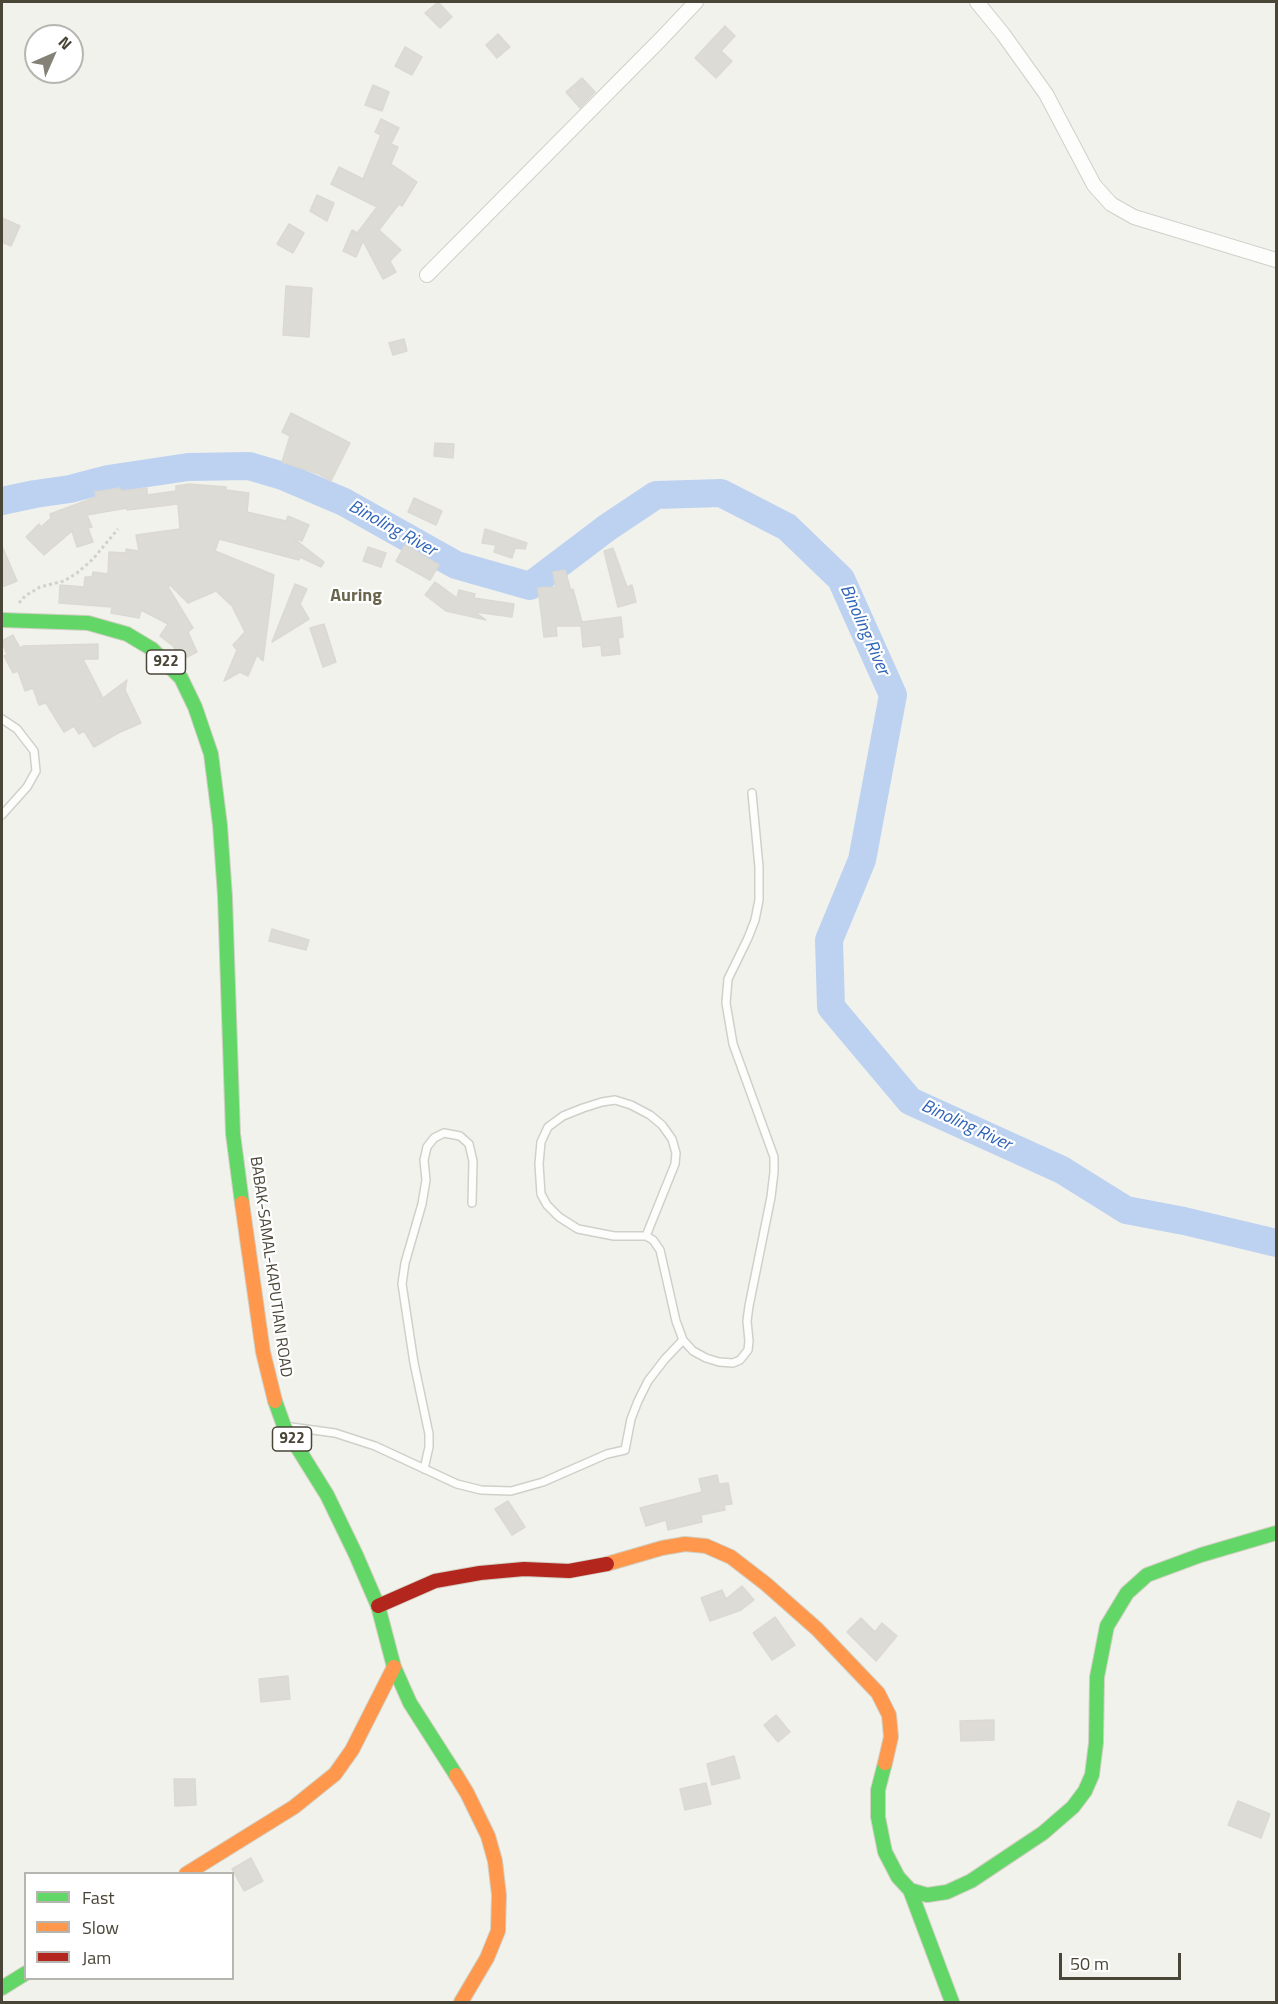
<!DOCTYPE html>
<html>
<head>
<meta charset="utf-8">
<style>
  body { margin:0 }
  #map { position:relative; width:1278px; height:2004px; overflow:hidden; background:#f2f2ed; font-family:"Titillium Web",sans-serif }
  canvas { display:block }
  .frame { position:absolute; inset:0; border:3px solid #494537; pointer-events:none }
  .legend { position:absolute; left:24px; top:1872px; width:210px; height:108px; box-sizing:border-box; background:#fff; border:2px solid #b6b5af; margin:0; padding:8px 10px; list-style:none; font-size:18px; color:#494537 }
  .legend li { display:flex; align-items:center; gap:12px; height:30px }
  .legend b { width:30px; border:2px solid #b6b5af }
  .north { position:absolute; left:24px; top:24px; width:60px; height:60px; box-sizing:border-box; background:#fff; border:2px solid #b6b5af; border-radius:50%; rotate:45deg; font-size:16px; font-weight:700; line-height:24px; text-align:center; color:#494537 }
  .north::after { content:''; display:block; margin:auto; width:21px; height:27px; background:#848277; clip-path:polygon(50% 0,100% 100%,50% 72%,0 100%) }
  .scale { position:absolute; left:1059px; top:1953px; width:122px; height:27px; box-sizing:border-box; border:3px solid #494537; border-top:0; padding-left:8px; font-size:18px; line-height:21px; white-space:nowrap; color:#494537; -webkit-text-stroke:4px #fff; paint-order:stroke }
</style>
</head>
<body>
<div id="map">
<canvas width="1278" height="2004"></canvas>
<div class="frame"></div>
<ul class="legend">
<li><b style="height:8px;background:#63d668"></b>Fast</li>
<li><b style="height:8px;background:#ff974d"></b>Slow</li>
<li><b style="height:8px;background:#b3261e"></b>Jam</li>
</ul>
<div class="north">N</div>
<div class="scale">50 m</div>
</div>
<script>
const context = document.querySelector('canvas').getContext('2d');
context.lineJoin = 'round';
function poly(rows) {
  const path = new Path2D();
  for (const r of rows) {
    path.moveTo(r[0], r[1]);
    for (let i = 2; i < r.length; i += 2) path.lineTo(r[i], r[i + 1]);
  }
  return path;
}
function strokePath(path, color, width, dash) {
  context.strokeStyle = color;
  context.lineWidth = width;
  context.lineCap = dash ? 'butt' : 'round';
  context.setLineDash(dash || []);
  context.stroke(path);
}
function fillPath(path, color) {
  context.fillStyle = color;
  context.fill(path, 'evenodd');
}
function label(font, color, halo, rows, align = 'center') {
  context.font = font + ' "Titillium Web",sans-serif';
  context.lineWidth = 4.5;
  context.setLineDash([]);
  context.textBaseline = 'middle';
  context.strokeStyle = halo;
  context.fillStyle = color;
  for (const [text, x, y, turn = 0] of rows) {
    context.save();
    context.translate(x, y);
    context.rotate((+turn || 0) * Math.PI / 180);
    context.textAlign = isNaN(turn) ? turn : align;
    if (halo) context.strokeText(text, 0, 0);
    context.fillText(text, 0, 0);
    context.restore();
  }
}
const river = poly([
  [2,501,35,494,70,489,108,479,188,467,249,466,283,476,344,502,456,565,530,586,608,527,656,495,721,493,787,527,841,579,893,695,862,860,829,940,831,1007,910,1101,1062,1170,1126,1210,1184,1221,1276,1243]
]);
const building = poly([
  [438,2,452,17,440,28,425,13,438,2],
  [725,26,735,36,721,51,732,61,716,78,695,58,725,26],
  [498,34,510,47,497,58,486,45,498,34],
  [405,47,422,57,412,75,395,66,405,47],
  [582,78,595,92,580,108,566,92,582,78],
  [373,85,389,92,382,111,365,105,373,85],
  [381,119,399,128,391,144,398,147,391,164,417,182,402,206,399,204,379,230,401,250,390,261,396,272,383,279,363,241,356,257,343,251,352,230,359,234,358,232,377,207,331,184,339,167,363,179,381,135,375,132,381,119],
  [317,195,334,203,327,221,310,211,317,195],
  [2,218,20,226,11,246,2,242,2,218],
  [289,224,304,233,293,253,277,244,289,224],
  [286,286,312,288,309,337,283,335,286,286],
  [404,339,407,351,393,355,389,343,404,339],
  [291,413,350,443,331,481,319,474,282,462,290,436,282,432,291,413],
  [435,443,454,444,453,458,434,456,435,443],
  [190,484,226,487,226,490,249,493,247,512,286,521,288,516,309,525,302,541,293,538,324,562,321,567,300,557,299,560,219,539,215,551,274,575,263,661,257,655,248,676,240,672,224,681,237,650,233,645,245,632,232,606,216,591,188,603,170,585,168,587,193,628,188,632,197,652,181,660,173,646,160,636,168,624,141,610,139,618,111,613,112,607,59,603,60,585,84,587,85,577,92,577,93,572,108,574,109,552,126,553,126,549,139,551,136,535,180,529,178,504,127,510,127,508,87,515,92,527,88,528,93,542,77,547,72,531,44,555,26,537,39,524,41,527,51,518,50,514,96,497,95,492,120,488,120,491,147,488,147,495,176,491,176,486,190,484],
  [414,498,442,511,436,525,408,512,414,498],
  [485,529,527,543,525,549,515,548,512,558,494,552,496,545,482,543,485,529],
  [405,545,439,565,430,580,396,561,405,545],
  [2,546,17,581,2,587,2,546],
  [368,547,386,553,381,567,363,561,368,547],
  [613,548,627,587,632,585,636,602,618,607,604,551,613,548],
  [565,570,571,591,573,589,582,622,621,617,623,637,618,638,620,654,602,656,601,645,583,647,581,626,556,626,557,636,544,637,538,588,556,587,553,572,565,570],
  [435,582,457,598,459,590,475,594,474,598,514,604,512,617,475,612,486,620,446,611,425,595,435,582],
  [295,584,307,589,300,604,309,619,272,642,295,584],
  [324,624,336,662,323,667,310,628,324,624],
  [13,635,20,648,23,646,98,644,98,659,83,659,103,698,127,680,125,690,141,723,118,733,94,747,84,731,79,734,74,726,64,732,46,703,39,705,33,688,25,691,18,671,13,673,4,656,7,655,2,641,13,635],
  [272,929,309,940,306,950,269,941,272,929],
  [717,1475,719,1484,728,1483,732,1504,724,1505,725,1510,701,1515,702,1522,668,1530,666,1520,646,1526,640,1508,702,1492,699,1479,717,1475],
  [508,1501,525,1527,512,1535,495,1509,508,1501],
  [742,1586,754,1600,741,1610,710,1621,701,1598,722,1590,726,1599,742,1586],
  [775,1617,795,1645,772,1660,753,1633,775,1617],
  [861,1618,875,1632,882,1623,897,1636,876,1661,847,1632,861,1618],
  [288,1676,290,1699,261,1702,259,1679,288,1676],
  [776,1715,790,1732,778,1742,764,1725,776,1715],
  [994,1720,994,1740,961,1741,960,1721,994,1720],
  [734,1756,740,1778,712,1785,707,1764,734,1756],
  [174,1779,195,1779,196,1805,175,1806,174,1779],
  [706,1783,711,1804,685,1810,680,1789,706,1783],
  [1238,1801,1270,1814,1261,1838,1228,1825,1238,1801],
  [251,1858,263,1881,244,1891,232,1869,251,1858]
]);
const path = poly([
  [19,603,25,596,40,587,64,581,77,573,93,559,118,529]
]);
const lane = poly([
  [2,719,17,729,34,751,36,771,27,787,2,815],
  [646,1236,675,1164,676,1153,672,1139,662,1125,650,1115,631,1105,615,1100,602,1102,583,1108,563,1116,548,1127,541,1142,539,1164,541,1194,547,1205,559,1217,578,1229,614,1236,646,1236,653,1240,660,1250,676,1321,683,1340,693,1351,706,1358,719,1362,733,1363,740,1360,748,1350,749,1341,747,1321,749,1306,771,1197,774,1172,774,1157,733,1044,726,1003,728,979,748,938,755,920,759,900,759,867,752,793],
  [291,1427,335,1433,375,1446,457,1484,481,1490,511,1491,543,1482,607,1454,625,1450,631,1419,638,1401,648,1381,665,1359,683,1340],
  [424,1469,429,1447,429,1434,414,1363,402,1284,405,1263,422,1204,426,1180,424,1160,427,1147,434,1138,444,1133,460,1136,469,1144,473,1161,472,1203]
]);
const street = poly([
  [977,2,1003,34,1046,94,1094,185,1111,204,1134,217,1276,260],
  [427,275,661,39,696,2]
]);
const fast = poly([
  [2,620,88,623,127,634,152,649,181,678,195,707,211,754,220,825,225,897,233,1134,242,1203],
  [275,1401,284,1426,327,1495,356,1555,378,1606,394,1667,410,1703,456,1775],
  [885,1763,878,1790,878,1817,885,1852,898,1877,910,1890,952,2002],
  [910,1890,927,1895,947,1892,971,1881,1043,1833,1073,1807,1085,1791,1092,1775,1096,1743,1097,1677,1107,1626,1127,1593,1147,1575,1201,1555,1276,1533],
  [2,1988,26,1973]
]);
const slow = poly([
  [242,1203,263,1352,275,1401],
  [607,1564,662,1548,685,1544,706,1546,731,1557,766,1584,817,1629,878,1693,889,1715,891,1737,885,1763],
  [456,1775,467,1793,488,1836,495,1861,499,1895,498,1931,487,1958,461,2002],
  [186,1874,294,1807,335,1774,352,1750,394,1667]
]);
const jam = poly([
  [378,1606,435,1581,480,1573,524,1569,569,1571,607,1564]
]);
const shields = [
  [166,662,39],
  [292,1439,39]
];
const shieldNames = [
  ["922",166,662],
  ["922",292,1439]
];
const streetNames = [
  ["BABAK-SAMAL-KAPUTIAN ROAD",270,1267,82]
];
const waterNames = [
  ["Binoling River",392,529,29],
  ["Binoling River",864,630,66],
  ["Binoling River",966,1126,25]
];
const neighbourhoodNames = [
  ["Auring",356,597]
];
strokePath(river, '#bdd2f0', 28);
fillPath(building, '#dcdbd5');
strokePath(building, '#dbd9d2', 1.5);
strokePath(lane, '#d0d0ca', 10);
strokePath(street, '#d0d0ca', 16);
strokePath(fast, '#d2d0c3', 16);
strokePath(slow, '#d2d0c3', 16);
strokePath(jam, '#d2d0c3', 16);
strokePath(path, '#d2d2cb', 3, [3, 3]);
strokePath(lane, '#fdfdfc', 7);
strokePath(street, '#fdfdfc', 14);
strokePath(fast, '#63d668', 14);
strokePath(slow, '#ff974d', 14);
strokePath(jam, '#b3261e', 14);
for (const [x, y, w] of shields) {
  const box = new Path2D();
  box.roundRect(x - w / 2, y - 12, w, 24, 4.5);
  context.fillStyle = '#fff';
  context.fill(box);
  strokePath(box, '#494537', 1.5);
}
label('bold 15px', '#494537', null, shieldNames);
label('16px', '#494537', '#fff', streetNames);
label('italic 18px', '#2e63b7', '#fff', waterNames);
label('bold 18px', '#6c664e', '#fff', neighbourhoodNames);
</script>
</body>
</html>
